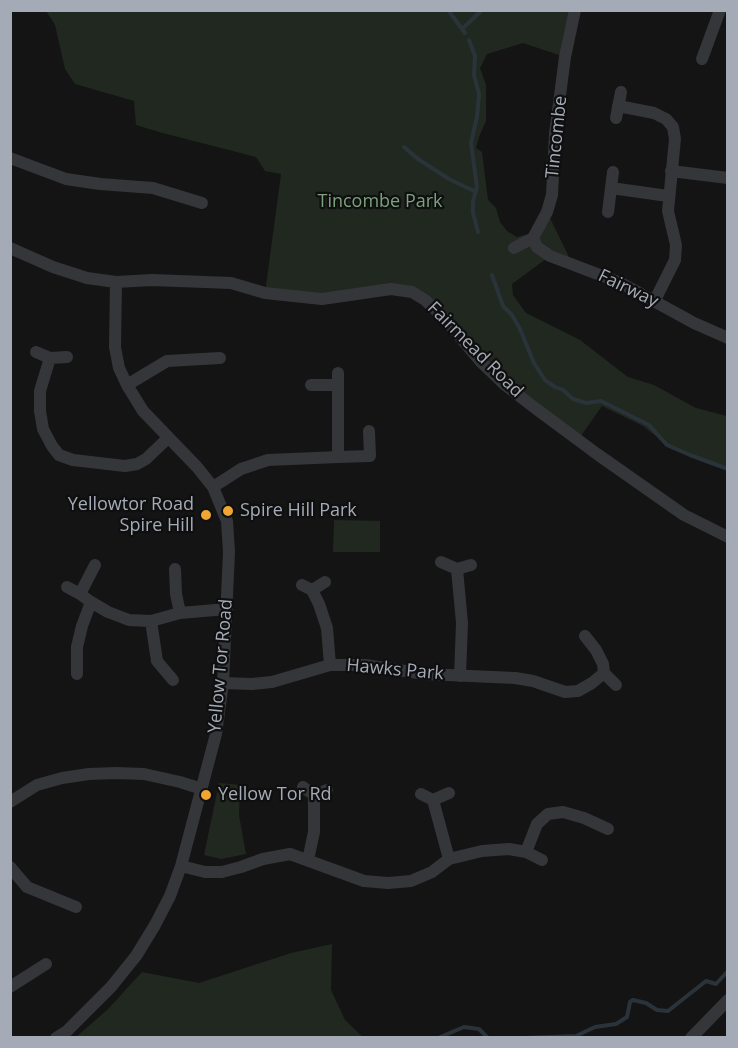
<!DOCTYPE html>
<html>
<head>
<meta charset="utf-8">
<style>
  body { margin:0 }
  #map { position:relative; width:738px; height:1048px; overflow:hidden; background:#141415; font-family:"Open Sans",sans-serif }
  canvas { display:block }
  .frame { position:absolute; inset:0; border:12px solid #a5abb6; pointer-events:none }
</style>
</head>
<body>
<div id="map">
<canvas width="738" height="1048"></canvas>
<div class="frame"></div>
</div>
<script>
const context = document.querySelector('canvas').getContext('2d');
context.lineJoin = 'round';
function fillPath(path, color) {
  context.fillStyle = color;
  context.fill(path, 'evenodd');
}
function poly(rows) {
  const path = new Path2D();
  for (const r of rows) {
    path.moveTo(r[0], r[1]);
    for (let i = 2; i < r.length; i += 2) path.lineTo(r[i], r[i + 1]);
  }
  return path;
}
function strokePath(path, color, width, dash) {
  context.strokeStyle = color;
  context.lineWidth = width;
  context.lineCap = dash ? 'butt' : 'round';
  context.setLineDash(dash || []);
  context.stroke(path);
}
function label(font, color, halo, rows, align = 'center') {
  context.font = font + ' "Open Sans",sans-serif';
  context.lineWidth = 4.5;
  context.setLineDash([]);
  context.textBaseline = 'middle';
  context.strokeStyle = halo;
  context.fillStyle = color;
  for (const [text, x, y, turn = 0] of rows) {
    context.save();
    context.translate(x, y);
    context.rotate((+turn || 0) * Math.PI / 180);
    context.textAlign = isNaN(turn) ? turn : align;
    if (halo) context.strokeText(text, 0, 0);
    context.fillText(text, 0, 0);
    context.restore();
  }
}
const green = poly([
  [46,11,575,11,565,57,523,43,487,54,480,68,486,85,486,121,479,137,476,148,482,152,488,200,496,208,500,222,507,231,517,237,524,235,533,237,547,212,573,265,550,256,512,284,513,295,526,313,580,340,628,377,654,385,696,408,727,416,727,469,667,445,643,426,602,406,578,440,508,387,412,292,356,295,265,293,281,174,265,171,256,157,159,132,136,125,134,101,75,84,65,69,55,25],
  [334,520,380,521,380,552,333,552],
  [219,783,240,785,239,815,246,854,221,859,204,855],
  [332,944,331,990,345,1020,363,1037,76,1037,108,1009,142,972,199,983,291,953]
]);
const stream = poly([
  [448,10,465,33],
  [462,29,482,10],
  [469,40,475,56,474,75,479,94,477,117,471,143,477,187,473,201,473,213,478,232],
  [404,147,418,159,449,179,476,192],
  [492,275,503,306,512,315,520,329,534,363,545,380,555,387,563,390,573,399,586,403,601,401,649,425,667,445,690,455,728,469],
  [438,1038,464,1027,479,1029,488,1038],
  [523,1038,576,1036,595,1027,616,1024,627,1017,630,1002,633,1000,646,1003,657,1010,668,1011,706,981,716,984,728,971]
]);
const street = poly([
  [702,59,720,10],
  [618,106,654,113,666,119,673,127,675,139,668,211,676,245,675,260,654,302],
  [616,118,621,92],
  [10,158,66,179,100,184,153,188,202,203],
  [671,171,728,178],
  [611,188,668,196],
  [608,212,613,172],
  [533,238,537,247,550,256,621,283,694,323,728,338],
  [10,248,53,267,87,278,116,282,152,280,231,283,265,293,322,299,391,289,412,292,425,300,444,318,481,362,504,384,535,408,597,454,684,515,728,537],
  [514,248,533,238,547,212,552,195,555,134,565,57,575,10],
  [36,352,50,358,67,357],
  [50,358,40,391,40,411,43,429,52,446,59,455,73,460,125,466,137,464,146,459,168,438],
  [127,385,167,361,220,358],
  [311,385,338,385],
  [338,457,370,456,369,431],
  [213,487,241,469,268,460,338,457,338,373],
  [441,562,457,569,471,565],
  [95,565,80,594,91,602,108,612,129,620,151,621,180,613,227,609],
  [175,569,176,594,180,613],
  [457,569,462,623,460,676],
  [302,585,312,590,325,582],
  [67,587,80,594],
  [312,590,319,604,327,628,330,665],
  [151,621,157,661,173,680],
  [604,673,616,685],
  [77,674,77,647,82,626,91,602],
  [223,683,252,684,272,682,330,665,365,665,425,674,515,678,533,681,565,692,578,691,592,683,604,673,603,664,596,650,585,636],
  [303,787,314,795,314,832,308,860],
  [449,793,433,800,449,859],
  [421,794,433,800],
  [314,795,327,790],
  [10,802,37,785,62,778,89,774,116,773,144,774,180,782,202,789],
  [526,852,537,824,548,814,563,812,584,818,608,829],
  [181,866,205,872,222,872,241,867,263,859,290,854,364,881,388,883,411,881,432,872,449,859,482,851,509,849,526,852,542,860],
  [10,867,27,887,76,907],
  [10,987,46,964],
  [56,1038,67,1031,111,987,136,956,155,925,170,896,181,866,216,734,223,683,229,552,227,521,213,487,197,467,143,411,127,385,119,368,115,347,116,282],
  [691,1038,728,1000]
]);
const markers = [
  [228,511,6,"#efa632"],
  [206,515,6,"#efa632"],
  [206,795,6,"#efa632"]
];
const streetNames = [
  ["Tincombe",557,137,-84],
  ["Fairway",628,289,26],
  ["Fairmead Road",475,350,45],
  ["Yellow Tor Road",221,666,-85],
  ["Hawks Park",395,670,5]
];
const parkNames = [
  ["Tincombe Park",380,202]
];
const poiNames = [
  ["Yellowtor Road",194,505,"right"],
  ["Spire Hill",194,526,"right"],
  ["Spire Hill Park",240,511],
  ["Yellow Tor Rd",218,795]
];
fillPath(green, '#202820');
strokePath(stream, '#2a3339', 4);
strokePath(street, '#35363a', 12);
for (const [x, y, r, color] of markers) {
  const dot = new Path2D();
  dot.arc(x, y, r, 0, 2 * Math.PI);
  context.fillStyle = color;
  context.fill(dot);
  strokePath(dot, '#0f0f10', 2);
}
label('18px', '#a5abb6', '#0f0f10', streetNames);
label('18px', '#7da07d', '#0f0f10', parkNames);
label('18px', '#a5abb6', '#0f0f10', poiNames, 'left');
</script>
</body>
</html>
